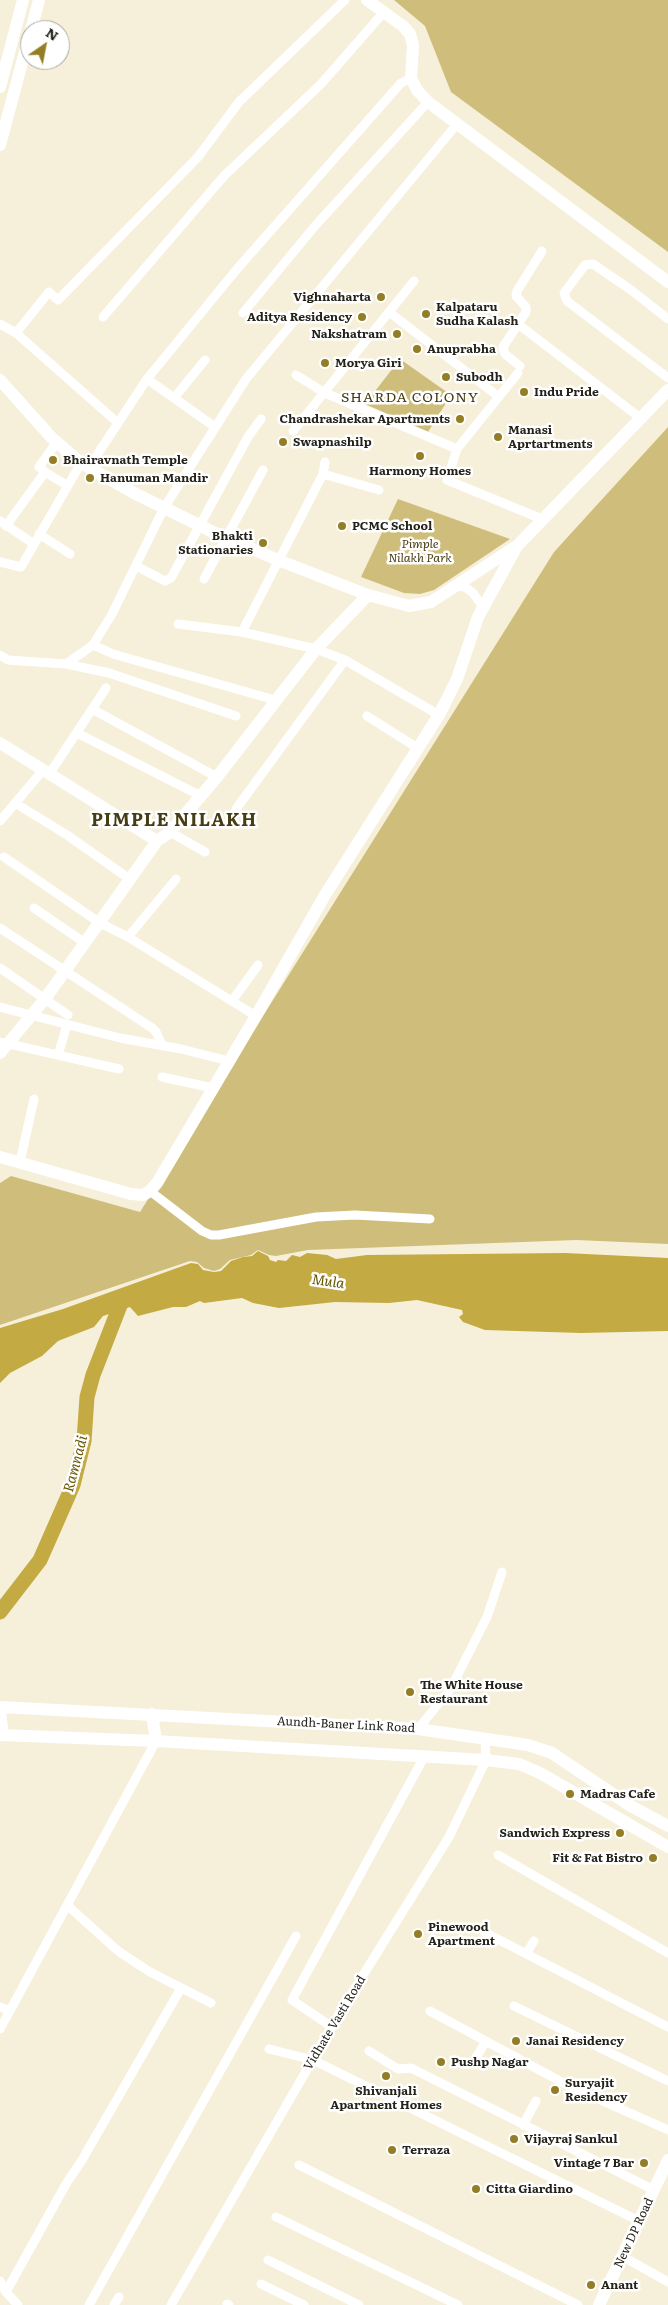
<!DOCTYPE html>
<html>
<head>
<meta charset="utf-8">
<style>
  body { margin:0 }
  #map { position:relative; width:668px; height:2305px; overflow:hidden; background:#f6f0da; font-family:Literata,serif }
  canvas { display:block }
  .north { position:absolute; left:20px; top:20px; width:50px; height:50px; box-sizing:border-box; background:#fff; border:1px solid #a8a7a3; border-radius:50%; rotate:33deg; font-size:14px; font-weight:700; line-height:20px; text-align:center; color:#25221a }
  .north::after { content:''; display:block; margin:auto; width:18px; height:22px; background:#937e25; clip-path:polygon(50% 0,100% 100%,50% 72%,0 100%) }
</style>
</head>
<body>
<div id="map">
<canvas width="668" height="2305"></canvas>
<div class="north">N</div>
</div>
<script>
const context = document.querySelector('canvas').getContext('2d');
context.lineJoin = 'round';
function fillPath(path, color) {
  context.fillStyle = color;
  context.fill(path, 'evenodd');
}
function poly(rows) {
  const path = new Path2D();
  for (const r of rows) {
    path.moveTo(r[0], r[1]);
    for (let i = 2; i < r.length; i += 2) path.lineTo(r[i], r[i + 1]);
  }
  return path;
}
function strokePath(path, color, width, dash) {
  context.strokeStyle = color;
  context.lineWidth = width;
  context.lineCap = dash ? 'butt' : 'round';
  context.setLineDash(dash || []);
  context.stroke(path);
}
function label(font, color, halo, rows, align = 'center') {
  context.font = font + ' Literata,serif';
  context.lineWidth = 5;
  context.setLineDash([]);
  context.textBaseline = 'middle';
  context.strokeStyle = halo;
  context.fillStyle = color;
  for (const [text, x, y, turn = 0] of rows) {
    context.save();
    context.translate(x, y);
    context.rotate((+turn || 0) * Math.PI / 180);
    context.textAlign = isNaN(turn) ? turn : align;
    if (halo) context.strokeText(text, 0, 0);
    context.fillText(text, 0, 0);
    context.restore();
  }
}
const green = poly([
  [394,0,668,0,668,252,451,92,425,26],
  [400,359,451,395,428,432,365,404],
  [668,427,668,1244,576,1240,308,1250,276,1256,269,1255,258,1250,251,1255,230,1260,220,1269,214,1271,204,1268,197,1262,190,1261,0,1325,0,1183,11,1176,140,1212,554,552],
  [398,499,510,539,434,590,420,594,404,593,361,577]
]);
const water = poly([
  [258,1251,268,1256,270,1260,276,1262,278,1260,286,1261,292,1255,300,1257,307,1253,327,1255,336,1259,367,1255,565,1253,668,1258,668,1331,581,1333,485,1330,463,1322,459,1317,463,1314,462,1310,417,1300,389,1303,335,1302,279,1308,253,1303,242,1298,204,1303,200,1301,186,1307,173,1307,138,1316,130,1307,103,1316,94,1327,58,1341,42,1356,10,1373,0,1383,0,1328,63,1309,191,1263,198,1264,203,1270,214,1272,221,1271,231,1261,243,1257,252,1256]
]);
const river = poly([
  [0,1612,40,1560,73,1485,84,1441,87,1397,93,1375,121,1303]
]);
const street = poly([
  [389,312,499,397],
  [243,313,315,226,428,102],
  [103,317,224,176,321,84,384,12],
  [668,319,631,290,593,264,585,265,564,293,567,301,668,378],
  [0,324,16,333,118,423],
  [518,324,639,417],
  [16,333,49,292,58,300,198,157,239,102,345,0],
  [520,366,505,354,503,347,526,312,526,307,516,296,517,291,542,251],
  [518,373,457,449,447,480,542,519],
  [296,375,325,393,457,449],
  [147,379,215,427],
  [174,398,205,360],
  [293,431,414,281],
  [325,462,323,474,379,490],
  [89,467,147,379,237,269,401,83,411,78],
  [45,472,39,467,57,442],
  [0,521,34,544],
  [6,526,45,472,68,486],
  [39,534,70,554],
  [0,562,21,567,81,463],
  [136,566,165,581,171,578,248,437,261,419],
  [204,579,263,470],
  [457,586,465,587,473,593,483,607],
  [178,624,242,632,316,649,345,660,439,715],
  [242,632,323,474],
  [93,645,113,654,275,700],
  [0,655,8,660,66,664,93,645,112,614,164,508,246,379,457,124],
  [66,664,109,673,236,716],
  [92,709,217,777],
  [367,716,419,749],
  [77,733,199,795],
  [50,773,106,688],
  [15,803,67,835,131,880],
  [236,809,345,660],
  [0,821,44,769],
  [170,832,205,852],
  [4,857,100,923,128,937,256,1016],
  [34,908,85,943],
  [0,928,152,1028,156,1032,162,1045],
  [128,937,176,879],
  [0,968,68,1015],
  [232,1001,258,965],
  [0,1007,120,1038,181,1049,229,1061],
  [0,1042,119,1069],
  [58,1055,67,1025],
  [162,1077,213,1088],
  [20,1162,34,1099],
  [150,1191,202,1231,211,1235,219,1235,316,1217,355,1215,430,1219],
  [418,1729,451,1688,487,1617,502,1572],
  [498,1855,668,1953],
  [67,1905,118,1951,150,1972,211,2003],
  [484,1932,668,2027],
  [526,1954,534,1941],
  [514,2006,668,2081],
  [0,2007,10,2011],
  [430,2011,571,2087,668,2130],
  [332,2027,292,2000,424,1757],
  [0,2029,156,1741],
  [269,2049,313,2060,639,2221],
  [369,2051,398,2069,411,2068,654,2190],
  [474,2061,486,2041],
  [523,2125,536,2101],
  [299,2165,578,2305],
  [276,2217,458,2305],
  [622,2256,668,2282],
  [268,2260,359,2305],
  [0,2281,6,2292,18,2305],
  [261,2284,304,2305],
  [6,2292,66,2184,82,2160,181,1988],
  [227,2304,229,2305],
  [89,2305,296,1936],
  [114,2305,119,2297],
  [171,2305,342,2009,449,1837,486,1760,485,1739]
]);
const secondary = poly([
  [367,0,403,26,410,34,413,45,411,78,417,90,428,102,668,282],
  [31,30,39,0],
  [0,87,23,0],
  [0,145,30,33],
  [0,380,51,437,81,463,134,493,211,531,278,560,368,595,409,606,431,602,515,547],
  [0,743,157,841],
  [0,1053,45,999,157,841,170,832,217,777,316,649,368,595],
  [0,1157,131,1194,143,1195,150,1191,157,1183,256,1016,325,895,439,715,457,679,478,617,517,546,668,390],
  [0,1707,418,1729,528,1745,552,1753,629,1805,668,1826],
  [0,1712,3,1735],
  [152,1714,156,1741],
  [0,1735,156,1741,486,1760,519,1764,540,1773,668,1847],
  [599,2305,668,2160]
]);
const markers = [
  [381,297,5,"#937e25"],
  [426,314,5,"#937e25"],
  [362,317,5,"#937e25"],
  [397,334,5,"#937e25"],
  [417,349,5,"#937e25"],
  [325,363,5,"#937e25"],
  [446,377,5,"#937e25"],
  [524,392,5,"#937e25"],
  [460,419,5,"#937e25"],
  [498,437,5,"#937e25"],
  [283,442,5,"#937e25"],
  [420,456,5,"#937e25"],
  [53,460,5,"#937e25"],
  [90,478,5,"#937e25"],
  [342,526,5,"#937e25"],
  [263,543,5,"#937e25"],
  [410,1692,5,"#937e25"],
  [570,1794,5,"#937e25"],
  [620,1833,5,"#937e25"],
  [653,1858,5,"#937e25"],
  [418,1934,5,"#937e25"],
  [516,2041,5,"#937e25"],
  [441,2062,5,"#937e25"],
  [386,2076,5,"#937e25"],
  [555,2090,5,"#937e25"],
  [514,2139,5,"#937e25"],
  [392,2150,5,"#937e25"],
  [644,2163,5,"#937e25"],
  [476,2189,5,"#937e25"],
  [591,2285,5,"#937e25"]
];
const poiNames = [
  ["Vighnaharta",371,297,"right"],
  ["Kalpataru",436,307],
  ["Sudha Kalash",436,321],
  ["Aditya Residency",352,317,"right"],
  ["Nakshatram",387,334,"right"],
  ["Anuprabha",427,349],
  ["Morya Giri",335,363],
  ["Subodh",456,377],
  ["Indu Pride",534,392],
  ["Chandrashekar Apartments",450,419,"right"],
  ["Manasi",508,430],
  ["Aprtartments",508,444],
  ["Swapnashilp",293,442],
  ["Bhairavnath Temple",63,460],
  ["Harmony Homes",420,471,"center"],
  ["Hanuman Mandir",100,478],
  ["PCMC School",352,526],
  ["Bhakti",253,536,"right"],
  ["Stationaries",253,550,"right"],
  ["The White House",420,1685],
  ["Restaurant",420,1699],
  ["Madras Cafe",580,1794],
  ["Sandwich Express",610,1833,"right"],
  ["Fit & Fat Bistro",643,1858,"right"],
  ["Pinewood",428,1927],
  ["Apartment",428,1941],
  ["Janai Residency",526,2041],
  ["Pushp Nagar",451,2062],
  ["Suryajit",565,2083],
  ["Residency",565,2097],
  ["Shivanjali",386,2091,"center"],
  ["Apartment Homes",386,2105,"center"],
  ["Vijayraj Sankul",524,2139],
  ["Terraza",402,2150],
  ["Vintage 7 Bar",634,2163,"right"],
  ["Citta Giardino",486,2189],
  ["Anant",601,2285]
];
const parkNames = [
  ["Pimple",420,544],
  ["Nilakh Park",420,558]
];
const streetNames = [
  ["Aundh-Baner Link Road",346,1725,3],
  ["Vidhate Vasti Road",335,2023,-59],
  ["New DP Road",634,2233,-65]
];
const neighbourhoodNames = [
  ["SHARDA COLONY",410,398]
];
const waterNames = [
  ["Mula",328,1282,8],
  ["Ramnadi",76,1464,-75]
];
const districtNames = [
  ["PIMPLE NILAKH",174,821]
];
fillPath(green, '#cfbe7b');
fillPath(water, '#c3aa42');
strokePath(river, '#c3aa42', 15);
strokePath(street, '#fff', 9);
strokePath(secondary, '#fff', 12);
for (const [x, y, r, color] of markers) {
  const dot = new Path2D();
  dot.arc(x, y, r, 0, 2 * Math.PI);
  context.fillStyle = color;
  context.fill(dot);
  strokePath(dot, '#fff', 2);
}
label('bold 12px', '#25221a', '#fff', poiNames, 'left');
label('italic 12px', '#4c4116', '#fff', parkNames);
label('12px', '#25221a', '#fff', streetNames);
context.letterSpacing = '1px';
label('14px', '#473d14', '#fff', neighbourhoodNames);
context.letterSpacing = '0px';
label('italic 14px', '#665400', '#fff', waterNames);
context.letterSpacing = '1px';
label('bold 18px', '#473d14', '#fff', districtNames);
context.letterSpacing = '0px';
</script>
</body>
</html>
